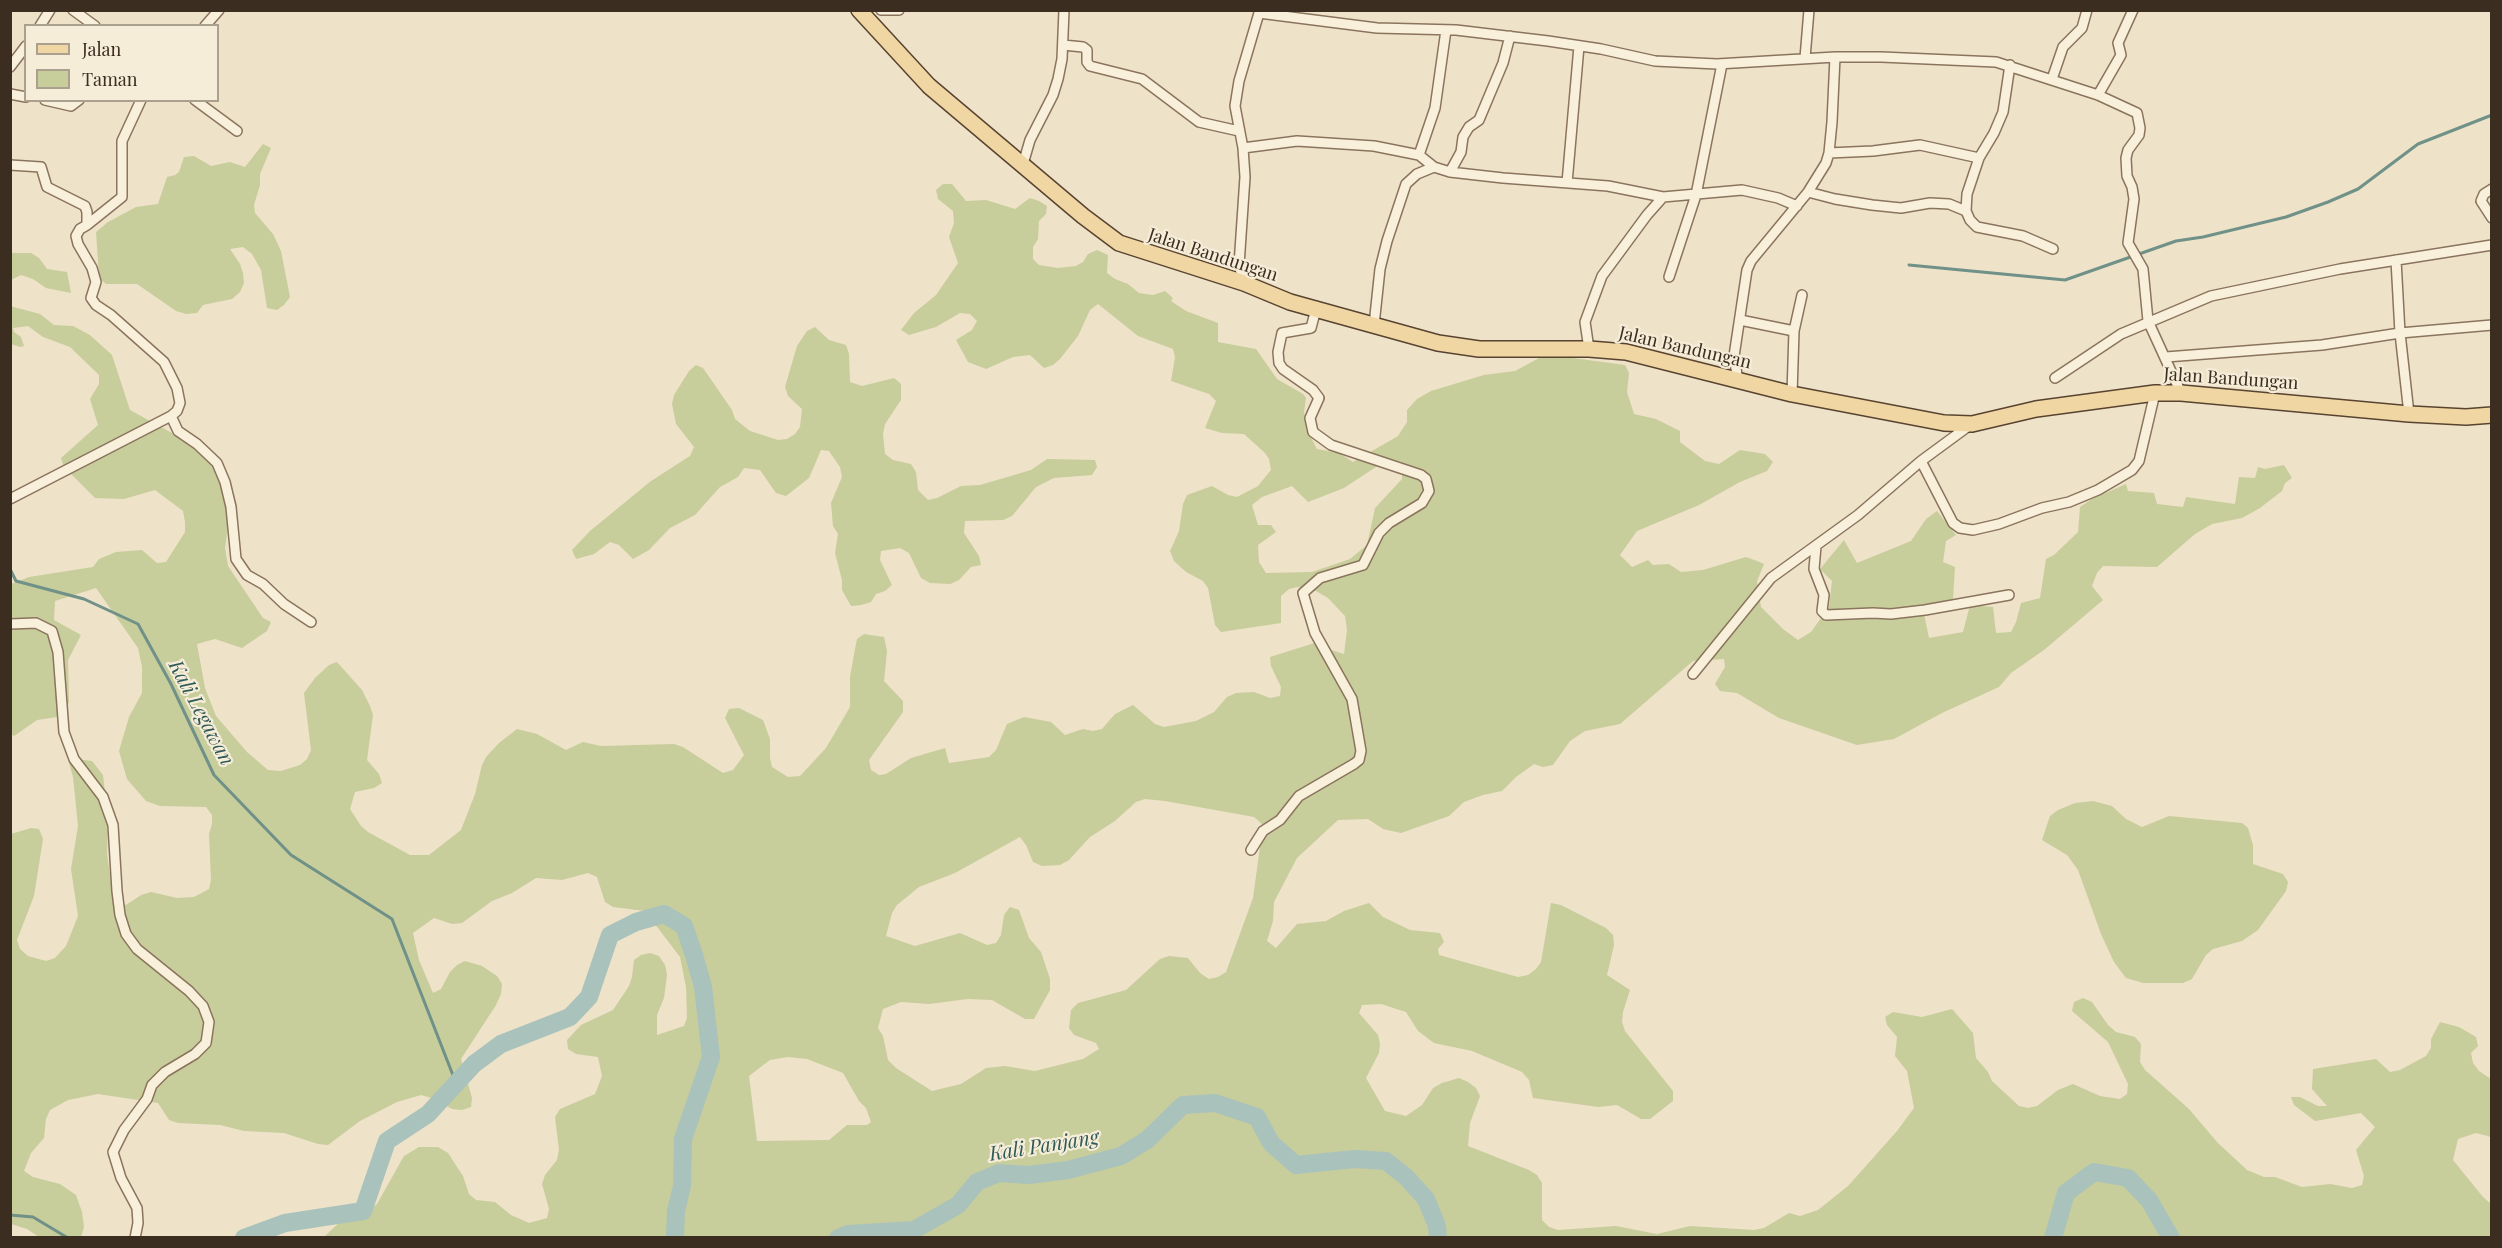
<!DOCTYPE html>
<html>
<head>
<meta charset="utf-8">
<style>
  body { margin:0 }
  #map { position:relative; width:2502px; height:1248px; overflow:hidden; background:#eee2c8; font-family:"Playfair Display",serif }
  canvas { display:block }
  .frame { position:absolute; inset:0; border:12px solid #3b2d20; pointer-events:none }
  .legend { position:absolute; left:24px; top:24px; width:195px; height:78px; box-sizing:border-box; background:#f6edd8; border:2px solid #aba08e; margin:0; padding:8px 10px; list-style:none; font-size:18px; color:#3b2d20 }
  .legend li { display:flex; align-items:center; gap:12px; height:30px }
  .legend b { width:30px; border:2px solid #aba08e }
</style>
</head>
<body>
<div id="map">
<canvas width="2502" height="1248"></canvas>
<div class="frame"></div>
<ul class="legend">
<li><b style="height:8px;background:#f0d6a2"></b>Jalan</li>
<li><b style="height:16px;background:#c8cd9c"></b>Taman</li>
</ul>
</div>
<script>
const context = document.querySelector('canvas').getContext('2d');
context.lineJoin = 'round';
function fillPath(path, color) {
  context.fillStyle = color;
  context.fill(path, 'evenodd');
}
function poly(rows) {
  const path = new Path2D();
  for (const r of rows) {
    path.moveTo(r[0], r[1]);
    for (let i = 2; i < r.length; i += 2) path.lineTo(r[i], r[i + 1]);
  }
  return path;
}
function strokePath(path, color, width, dash) {
  context.strokeStyle = color;
  context.lineWidth = width;
  context.lineCap = dash ? 'butt' : 'round';
  context.setLineDash(dash || []);
  context.stroke(path);
}
function label(font, color, halo, rows, align = 'center') {
  context.font = font + ' "Playfair Display",serif';
  context.lineWidth = 4.5;
  context.setLineDash([]);
  context.textBaseline = 'middle';
  context.strokeStyle = halo;
  context.fillStyle = color;
  for (const [text, x, y, turn = 0] of rows) {
    context.save();
    context.translate(x, y);
    context.rotate((+turn || 0) * Math.PI / 180);
    context.textAlign = isNaN(turn) ? turn : align;
    if (halo) context.strokeText(text, 0, 0);
    context.fillText(text, 0, 0);
    context.restore();
  }
}
const green = poly([
  [263,144,271,148,260,174,260,185,254,205,255,213,273,234,281,251,290,297,284,305,277,310,267,308,261,270,252,254,243,247,230,249,240,264,243,273,244,283,240,292,232,299,203,305,197,313,186,314,176,311,137,284,106,284,101,280,99,275,96,232,108,222,136,207,158,204,167,177,175,175,179,172,184,157,194,156,211,166,230,162,245,167],
  [943,184,952,184,966,201,986,200,1015,209,1030,198,1039,201,1047,206,1046,214,1039,221,1038,239,1033,247,1033,259,1039,265,1058,268,1076,266,1083,262,1088,254,1097,250,1108,255,1107,273,1115,279,1128,284,1139,293,1153,295,1165,291,1173,298,1171,301,1186,311,1218,323,1218,342,1256,349,1277,379,1303,394,1306,398,1304,412,1307,430,1317,449,1339,453,1353,462,1398,436,1407,422,1407,410,1417,399,1431,391,1484,375,1515,371,1541,357,1573,358,1625,365,1629,373,1627,392,1634,414,1656,419,1680,431,1680,442,1705,461,1719,464,1740,450,1765,454,1773,462,1767,471,1740,482,1699,505,1637,531,1620,555,1632,567,1648,560,1653,565,1669,564,1681,572,1703,570,1746,557,1757,561,1764,564,1757,581,1761,607,1783,629,1798,640,1811,632,1829,607,1832,581,1820,569,1844,540,1857,563,1911,541,1926,519,1937,511,1956,535,1946,541,1943,562,1955,567,1953,600,1924,614,1929,638,1963,632,1970,605,1993,607,1996,633,2011,632,2016,622,2021,603,2040,598,2046,559,2054,555,2078,532,2080,507,2092,499,2126,484,2128,491,2154,493,2157,504,2183,507,2186,497,2235,504,2239,477,2255,478,2258,467,2265,469,2284,465,2292,478,2285,483,2282,491,2260,508,2242,518,2212,524,2195,534,2157,567,2103,566,2097,573,2092,586,2103,600,2044,650,2011,673,1999,687,1942,713,1894,739,1857,745,1779,718,1737,693,1720,691,1715,684,1725,667,1724,659,1693,661,1620,724,1585,731,1570,741,1553,765,1543,767,1534,764,1516,777,1502,791,1483,795,1464,802,1449,816,1401,833,1383,829,1368,819,1338,820,1297,858,1274,902,1273,921,1267,941,1276,948,1297,924,1326,921,1344,911,1369,903,1383,917,1410,930,1440,933,1444,942,1438,949,1439,955,1518,977,1528,975,1536,969,1541,962,1551,903,1561,905,1606,928,1613,935,1614,945,1607,975,1630,990,1623,1012,1622,1022,1625,1031,1673,1091,1673,1101,1650,1119,1641,1119,1617,1105,1598,1107,1533,1098,1529,1080,1522,1072,1472,1051,1434,1043,1418,1031,1406,1012,1381,1004,1362,1005,1359,1013,1378,1035,1380,1044,1379,1053,1366,1078,1385,1111,1406,1116,1422,1105,1433,1088,1442,1083,1459,1078,1468,1082,1476,1088,1480,1096,1470,1123,1468,1146,1529,1170,1537,1175,1542,1183,1542,1220,1549,1227,1558,1230,1616,1226,1657,1234,1690,1226,1754,1230,1764,1228,1789,1213,1800,1216,1818,1210,1848,1186,1897,1131,1914,1108,1907,1071,1895,1056,1897,1037,1887,1025,1885,1017,1893,1012,1922,1017,1952,1009,1973,1033,1976,1058,1988,1072,1992,1081,2019,1106,2028,1108,2037,1106,2058,1090,2073,1084,2100,1096,2120,1099,2127,1094,2128,1084,2108,1042,2072,1011,2074,1002,2083,998,2092,1002,2108,1025,2116,1032,2135,1037,2141,1044,2140,1062,2145,1070,2189,1109,2217,1142,2247,1170,2264,1177,2275,1177,2302,1187,2330,1184,2352,1188,2362,1185,2364,1176,2356,1150,2375,1127,2361,1113,2315,1121,2294,1105,2291,1097,2300,1097,2318,1106,2327,1106,2312,1089,2313,1069,2376,1059,2390,1072,2400,1070,2426,1056,2431,1048,2431,1039,2440,1022,2459,1027,2476,1037,2478,1046,2471,1053,2473,1063,2479,1071,2491,1079,2491,1137,2476,1133,2458,1139,2453,1160,2483,1197,2491,1204,2491,1237,324,1237,342,1220,370,1210,377,1204,404,1156,419,1147,438,1147,448,1153,463,1176,469,1194,476,1200,495,1202,511,1215,529,1223,547,1218,549,1209,542,1184,545,1175,557,1160,559,1150,555,1117,560,1109,595,1094,602,1076,598,1057,576,1054,568,1049,567,1040,581,1025,613,1010,629,986,632,977,634,960,641,955,650,953,659,956,665,965,667,975,664,998,657,1015,657,1035,684,1026,687,1018,686,987,680,957,645,911,613,907,605,902,597,877,588,873,562,880,536,878,512,893,492,901,462,923,452,924,434,918,413,933,419,960,433,993,441,989,450,972,457,965,465,961,482,966,497,976,502,984,501,994,496,1005,461,1059,472,1098,471,1107,462,1110,452,1109,435,1099,421,1095,397,1102,360,1121,328,1145,318,1144,284,1133,244,1131,220,1125,178,1123,169,1120,158,1103,98,1094,68,1100,50,1110,46,1119,44,1138,31,1153,24,1171,33,1177,60,1184,76,1195,82,1212,84,1227,81,1237,39,1237,27,1229,11,1224,11,834,31,828,39,829,43,839,34,896,17,940,20,949,28,956,46,961,55,958,66,946,78,916,71,869,78,826,73,777,69,763,76,759,92,761,103,775,108,818,107,854,113,896,126,905,141,895,151,892,177,898,194,897,209,889,211,880,209,834,212,824,212,815,206,807,160,806,146,801,127,779,119,751,129,717,142,693,142,667,138,648,96,588,55,601,54,620,81,635,68,660,69,702,64,716,37,720,14,736,11,733,11,584,29,577,93,567,99,559,116,552,142,550,157,563,166,562,185,532,185,522,183,511,155,490,124,499,95,498,64,467,61,458,98,425,90,399,99,384,99,375,70,347,43,337,28,326,13,328,14,332,21,337,24,346,20,347,11,344,10,306,40,314,54,325,73,326,90,335,112,355,130,410,190,443,212,464,222,480,229,519,225,548,228,566,263,618,271,622,267,631,242,648,215,639,197,644,205,688,216,716,247,752,268,770,281,771,300,765,307,759,311,750,304,693,315,678,329,665,337,662,362,690,370,706,373,715,367,760,379,774,382,783,374,788,355,792,350,809,361,826,368,832,410,855,429,855,461,830,475,794,482,765,486,757,499,743,517,729,537,734,566,750,583,742,601,746,674,744,683,747,723,773,733,770,744,755,725,718,729,709,739,708,763,720,770,739,770,758,772,767,788,777,800,776,826,748,850,707,850,677,855,649,857,639,864,634,884,637,887,651,884,681,903,701,903,712,869,760,871,770,879,775,886,774,911,758,945,748,949,763,989,757,996,750,1007,724,1024,717,1051,722,1065,735,1083,729,1093,731,1102,729,1115,714,1133,705,1155,724,1164,727,1196,721,1214,712,1227,697,1236,693,1254,692,1270,698,1280,696,1281,687,1271,666,1270,657,1321,641,1328,649,1344,654,1347,630,1345,616,1328,598,1316,591,1297,587,1289,589,1281,596,1281,623,1221,632,1215,625,1208,588,1203,581,1186,572,1174,561,1170,551,1179,531,1183,504,1187,495,1212,486,1228,495,1237,497,1258,486,1271,470,1269,459,1265,453,1244,434,1222,433,1205,428,1216,401,1209,394,1171,381,1175,357,1173,349,1138,336,1098,304,1090,310,1078,336,1060,359,1053,365,1044,368,1030,355,1013,357,986,369,968,362,956,340,972,330,977,321,970,314,960,313,936,327,909,335,901,330,914,313,936,295,958,263,949,237,954,223,953,211,938,199,936,190],
  [1388,459,1402,462,1402,479,1375,508,1367,545,1350,559,1312,572,1266,573,1259,562,1258,545,1276,532,1271,525,1258,525,1252,505,1262,497,1292,486,1308,502,1344,488],
  [1145,799,1165,801,1254,817,1263,825,1253,898,1226,972,1218,977,1209,979,1200,973,1188,958,1169,956,1160,959,1126,990,1078,1003,1071,1010,1069,1028,1074,1035,1096,1043,1099,1049,1083,1059,1035,1071,1005,1066,986,1068,961,1084,932,1091,896,1068,888,1060,883,1036,878,1028,883,1009,901,1002,929,1004,968,999,992,1000,1025,1019,1034,1019,1050,990,1050,979,1041,952,1029,938,1019,910,1010,907,1004,915,1001,935,996,943,987,945,960,933,915,946,886,936,892,913,897,905,919,887,955,873,1020,837,1026,845,1033,862,1042,866,1060,865,1069,860,1090,837,1115,821,1136,802],
  [788,1057,807,1059,843,1073,859,1101,866,1108,871,1122,867,1125,847,1125,829,1140,757,1141,749,1076,770,1060],
  [11,253,31,253,39,258,47,269,67,272,71,293,46,288,33,279,21,275,11,280],
  [815,327,829,340,846,345,849,354,850,382,862,386,894,378,901,384,901,400,885,424,883,434,885,454,893,460,911,464,916,472,918,490,928,500,937,498,961,486,980,485,1031,470,1047,459,1095,460,1097,467,1092,475,1054,478,1036,487,1012,516,1003,520,965,521,964,533,979,556,981,565,971,567,959,580,950,584,930,583,921,578,909,553,900,548,881,551,880,560,892,585,885,591,876,594,871,602,861,605,851,606,842,590,842,580,835,553,838,534,833,526,831,503,842,477,840,467,829,451,821,450,809,478,786,496,776,493,760,470,744,468,738,477,720,487,695,515,670,528,649,550,633,559,619,545,610,542,594,554,576,559,572,550,590,531,651,481,690,456,694,447,676,424,672,404,674,395,689,371,696,365,703,368,732,410,735,419,750,431,778,440,787,439,795,434,800,427,802,409,788,396,785,387,797,346,807,331],
  [2093,801,2112,806,2126,819,2142,827,2169,816,2242,823,2248,828,2253,845,2253,864,2283,874,2288,882,2286,891,2258,930,2242,941,2213,949,2206,955,2192,979,2183,983,2143,983,2126,978,2114,962,2101,934,2078,870,2067,855,2042,840,2050,816,2058,810,2075,803]
]);
const stream = poly([
  [1909,265,2065,280,2176,241,2203,237,2286,217,2328,202,2358,189,2418,144,2492,115],
  [10,569,16,581,84,599,138,624,171,684,214,775,291,855,392,919,456,1083],
  [10,1215,33,1217,68,1238]
]);
const river = poly([
  [244,1238,285,1223,363,1211,387,1141,428,1114,474,1064,501,1044,570,1017,589,997,610,935,636,922,664,914,684,926,694,955,703,987,711,1057,683,1139,682,1186,676,1211,675,1238],
  [838,1238,848,1234,914,1230,958,1205,977,1182,999,1173,1029,1175,1068,1170,1121,1156,1147,1140,1183,1105,1215,1103,1257,1117,1271,1143,1296,1165,1355,1159,1386,1161,1406,1177,1426,1199,1437,1226,1438,1238],
  [2053,1238,2066,1193,2094,1172,2128,1178,2149,1200,2171,1238]
]);
const minor = poly([
  [73,10,95,26],
  [881,10,899,10],
  [40,26,50,10],
  [205,26,219,10],
  [1063,45,1083,47,1087,50,1087,62,1090,66,1142,79,1199,122,1239,131],
  [1805,58,1809,10],
  [2010,65,2003,112,1994,133,1979,158,1967,194,1966,211,1970,220,1977,227,2023,236,2053,249],
  [10,67,26,46],
  [2052,79,2063,47,2082,28,2087,10],
  [10,94,26,97],
  [2098,95,2121,55,2118,43,2133,10],
  [45,100,71,106,79,100],
  [195,100,237,131],
  [1243,148,1297,141,1374,146,1419,155],
  [1829,153,1873,151,1920,145,1979,158],
  [1023,164,1030,140,1053,95,1058,79,1062,59,1064,10],
  [10,165,41,167,47,187,85,206,87,212,87,225,80,229,76,236,78,244,92,268,96,282,91,298,96,305,111,315,164,362,177,388,180,403,177,411,171,416,10,499],
  [1434,167,1419,155,1435,108,1446,30],
  [1450,172,1461,152,1463,137,1469,127,1479,120,1503,63,1510,36],
  [1567,183,1579,46],
  [2492,189,2484,194,2481,201,2492,218],
  [1808,192,1835,199,1872,205,1901,208,1930,203,1949,204,1966,211],
  [87,225,122,197,122,141,141,100],
  [2396,260,2400,333,2409,414],
  [1669,277,1696,195,1722,64],
  [1244,283,1239,265,1245,177,1243,148,1235,106,1239,81,1259,13,1377,28,1456,30,1548,41,1601,49,1655,61,1717,64,1835,57,1881,57,1996,62,2098,95,2137,113,2140,128,2139,135,2128,150,2126,158,2127,176,2132,187,2134,199,2128,243,2143,269,2148,321,2181,393],
  [1740,320,1794,331,1802,295],
  [1374,325,1380,269,1387,241,1406,184,1417,174,1434,167,1450,172,1503,178,1608,186,1663,197],
  [1589,349,1585,322,1602,276,1647,215,1663,197,1742,190,1778,198,1797,206],
  [2166,357,2322,345,2400,333,2492,325],
  [2055,378,2121,334,2211,296,2340,269,2492,245],
  [1738,381,1734,356,1747,270,1751,261,1808,192,1826,163,1829,153,1832,122,1835,57],
  [1792,394,1794,331],
  [171,416,178,431,197,444,217,463,225,482,231,507,236,559,247,575,263,584,284,604,311,622],
  [1921,461,1953,523,1960,528,1973,530,1999,524,2042,508,2069,502,2098,490,2132,470,2139,461,2155,393],
  [1816,546,1814,569,1824,595,1822,611,1826,615,1873,613,1891,614,1925,610,2009,595],
  [10,624,36,623,52,631,58,652,64,732,74,759,103,797,113,825,117,891,120,915,126,934,137,949,189,991,203,1006,209,1022,206,1043,195,1054,165,1072,152,1085,147,1099,124,1130,113,1152,121,1178,137,1208,138,1223,135,1238],
  [1693,674,1771,578,1858,515,1921,461,1970,425],
  [1251,850,1263,831,1280,820,1299,796,1354,764,1359,760,1361,751,1352,699,1315,633,1303,593,1320,578,1363,565,1379,533,1389,523,1422,503,1429,491,1426,479,1421,475,1331,445,1313,432,1310,418,1319,398,1313,390,1283,369,1279,363,1278,352,1282,333,1311,328,1316,309]
]);
const primary = poly([
  [859,10,929,86,1083,216,1119,243,1244,283,1290,302,1438,343,1479,349,1589,349,1626,352,1792,394,1944,423,1972,424,2036,409,2155,393,2181,393,2409,414,2466,417,2492,415]
]);
const streetNames = [
  ["Jalan Bandungan",1213,255,18],
  ["Jalan Bandungan",1685,348,13],
  ["Jalan Bandungan",2231,379,4]
];
const waterNames = [
  ["Kali Legawan",201,713,62],
  ["Kali Panjang",1044,1146,-9]
];
fillPath(green, '#c8cd9c');
strokePath(stream, '#6f9188', 3);
strokePath(river, '#a9c2bb', 18);
strokePath(minor, '#8a745d', 12);
strokePath(primary, '#584331', 18);
strokePath(minor, '#f9f0dc', 9);
strokePath(primary, '#f0d6a2', 15);
label('18px', '#3b2d20', '#f6edd8', streetNames);
label('italic 20px', '#305a57', '#f6edd8', waterNames);
</script>
</body>
</html>
